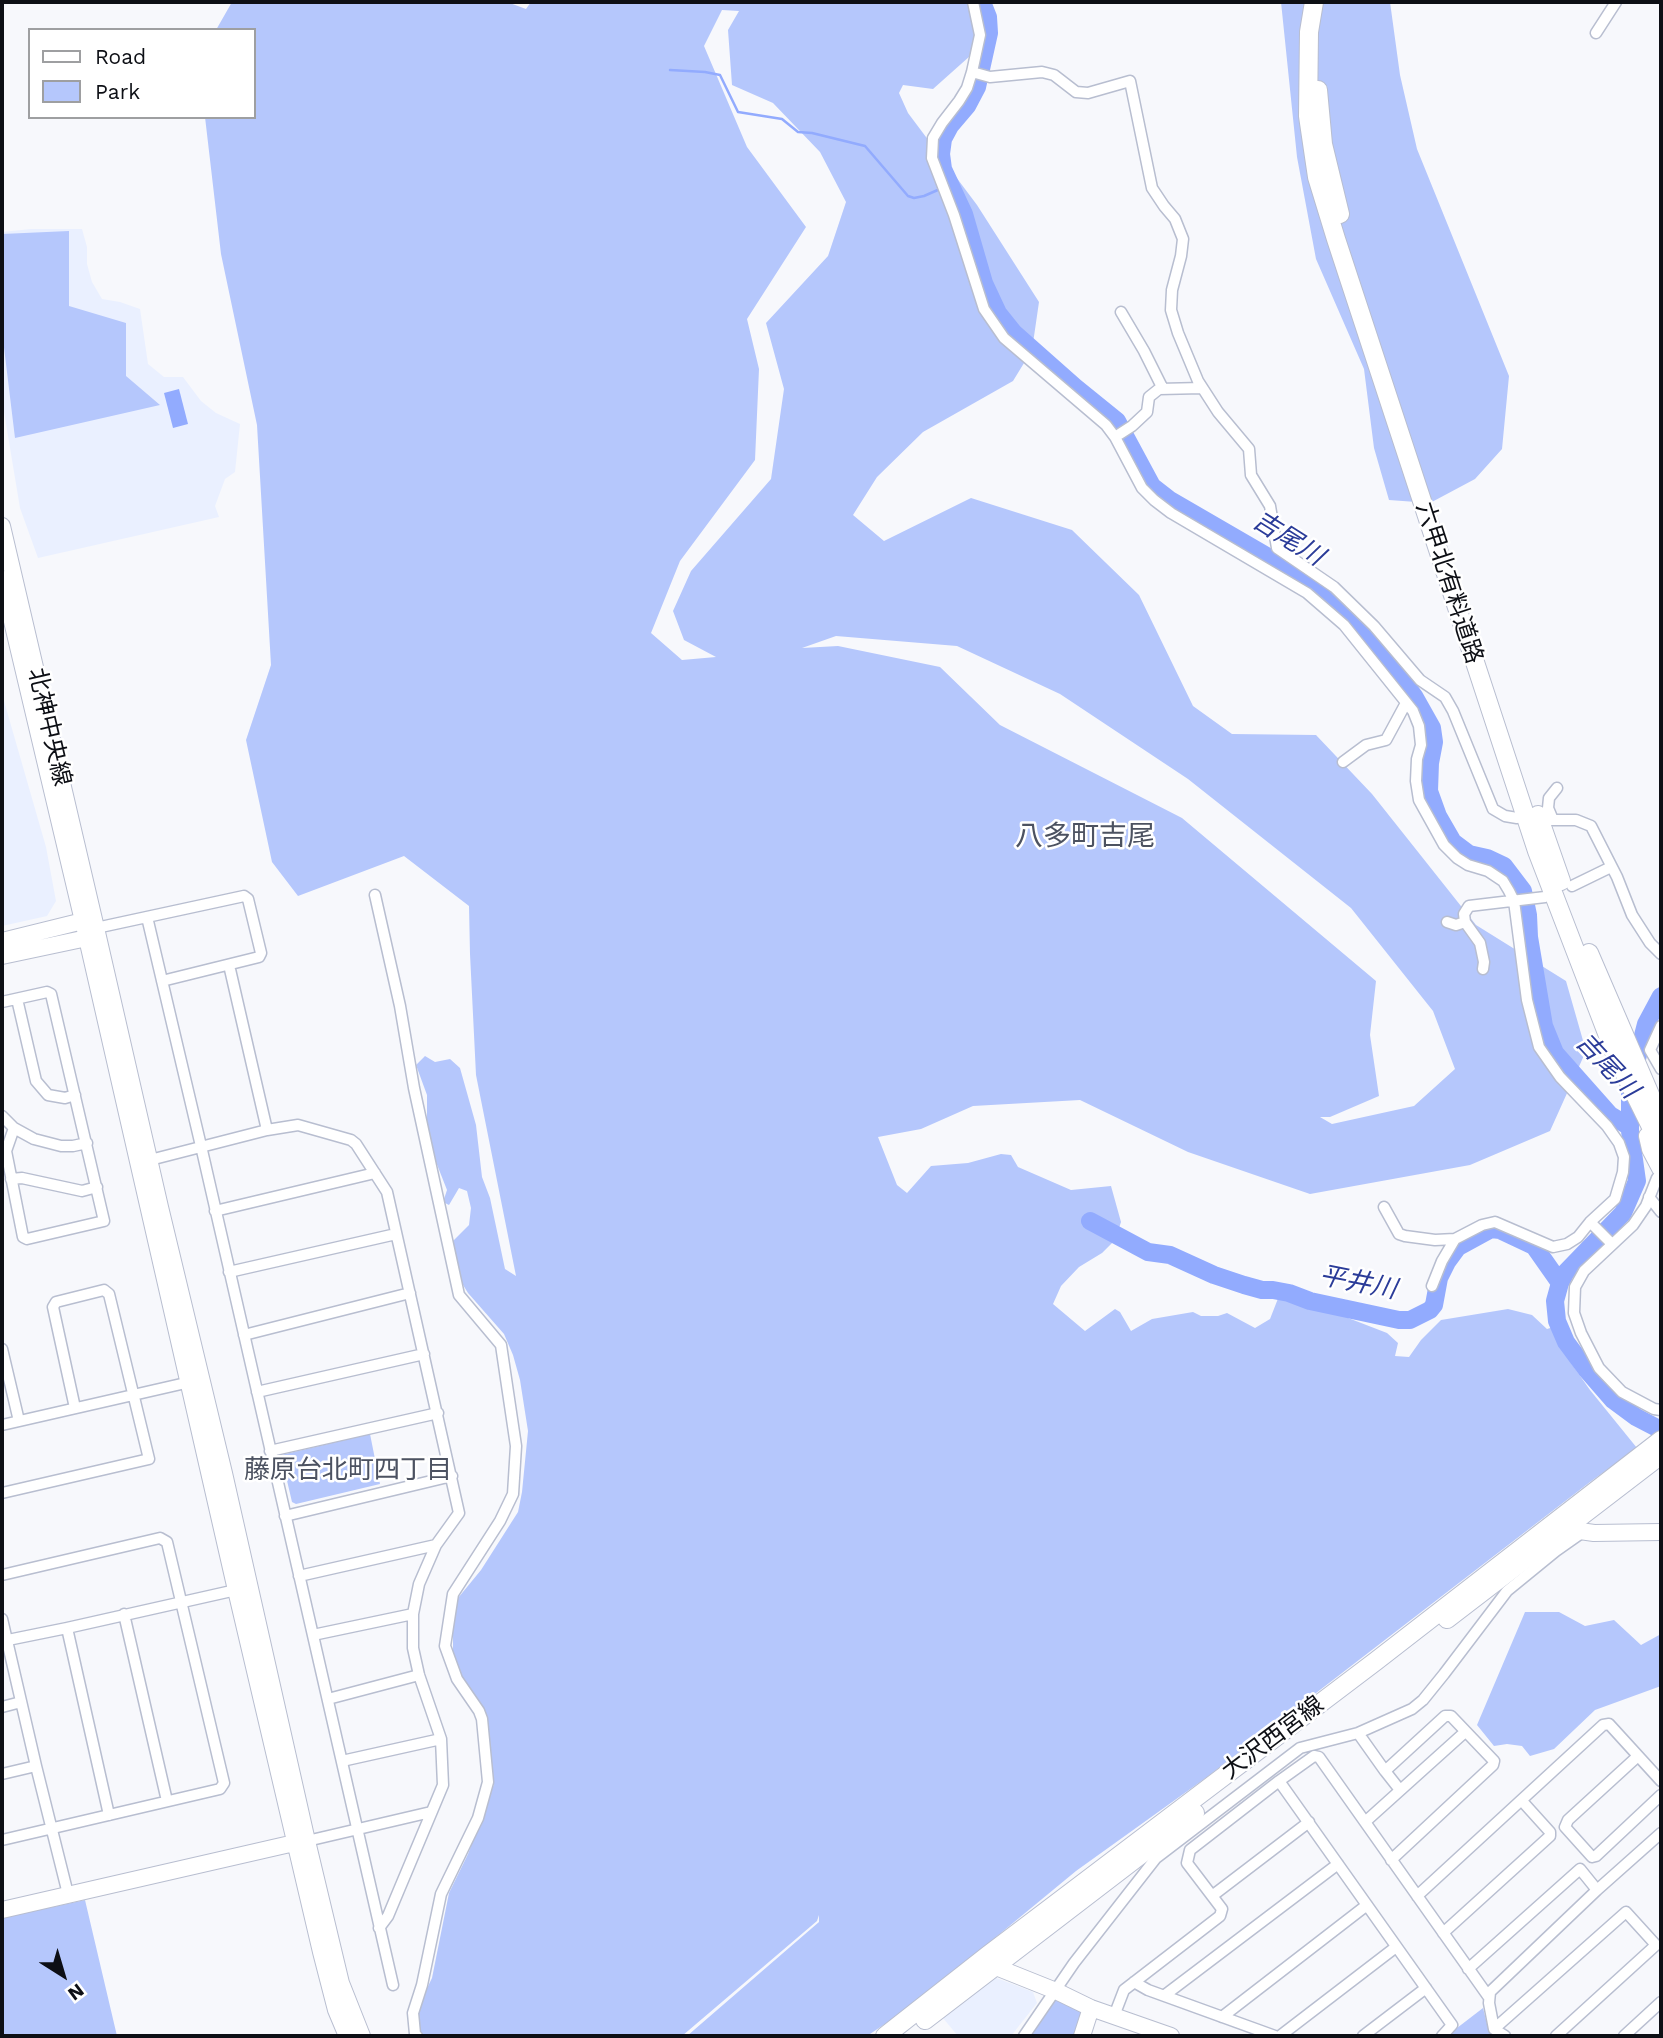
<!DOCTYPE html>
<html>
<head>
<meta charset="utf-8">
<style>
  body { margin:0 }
  #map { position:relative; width:1663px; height:2038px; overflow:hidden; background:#f7f8fc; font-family:"Work Sans",sans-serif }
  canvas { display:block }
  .frame { position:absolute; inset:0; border:4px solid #0d0f15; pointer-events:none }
  .legend { position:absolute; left:28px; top:28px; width:228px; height:91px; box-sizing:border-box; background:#fff; border:2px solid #9e9fa1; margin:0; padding:9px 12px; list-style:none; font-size:21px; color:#0d0f15 }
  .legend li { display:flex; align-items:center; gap:14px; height:35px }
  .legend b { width:35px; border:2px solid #9e9fa1 }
  .north { position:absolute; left:28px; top:1940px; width:70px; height:70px; -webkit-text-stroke:5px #fff; paint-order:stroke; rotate:143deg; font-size:19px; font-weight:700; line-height:28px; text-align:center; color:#0d0f15 }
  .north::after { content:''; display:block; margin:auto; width:24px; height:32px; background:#0d0f15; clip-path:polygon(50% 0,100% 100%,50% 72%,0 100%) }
</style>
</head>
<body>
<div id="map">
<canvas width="1663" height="2038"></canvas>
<div class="frame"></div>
<ul class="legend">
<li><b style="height:9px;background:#fff"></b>Road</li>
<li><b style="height:19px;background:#b5c7fc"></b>Park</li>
</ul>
<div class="north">N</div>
</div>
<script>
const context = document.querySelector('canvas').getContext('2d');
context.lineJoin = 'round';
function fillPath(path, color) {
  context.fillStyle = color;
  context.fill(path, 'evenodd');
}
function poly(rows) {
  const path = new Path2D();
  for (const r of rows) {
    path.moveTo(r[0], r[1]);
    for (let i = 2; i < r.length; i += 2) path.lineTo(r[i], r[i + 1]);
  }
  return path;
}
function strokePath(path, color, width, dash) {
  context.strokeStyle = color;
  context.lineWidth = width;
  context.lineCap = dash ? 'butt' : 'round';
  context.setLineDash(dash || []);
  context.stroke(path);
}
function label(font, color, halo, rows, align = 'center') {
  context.font = font + ' "Work Sans","Noto Sans JP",sans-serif';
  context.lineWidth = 5;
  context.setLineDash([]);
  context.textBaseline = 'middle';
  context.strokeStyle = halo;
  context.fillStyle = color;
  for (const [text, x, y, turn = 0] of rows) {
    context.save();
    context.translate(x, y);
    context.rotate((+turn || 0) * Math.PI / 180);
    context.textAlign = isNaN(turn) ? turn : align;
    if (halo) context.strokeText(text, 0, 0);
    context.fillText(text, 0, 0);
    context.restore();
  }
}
const built = poly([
  [31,229,82,229,87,247,87,264,92,282,102,299,120,302,140,309,148,364,164,377,183,377,201,401,216,413,240,424,235,472,225,479,215,506,219,517,38,558,20,508,2,400,2,232],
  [2,694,46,847,56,901,47,916,2,926],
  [994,1977,1033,1992,1037,2003,1011,2036,958,2036,942,2017]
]);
const green = poly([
  [232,2,507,2,526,9,531,2,971,2,977,34,970,56,933,89,903,85,899,93,908,113,977,205,1039,302,1032,350,1013,381,923,432,877,477,853,515,884,541,971,498,1072,530,1139,595,1193,706,1232,734,1316,735,1372,794,1476,925,1566,981,1586,1051,1550,1131,1470,1165,1310,1194,1188,1152,1080,1100,973,1106,921,1129,878,1137,897,1185,907,1193,931,1166,968,1163,1001,1154,1011,1155,1018,1167,1071,1190,1111,1186,1121,1222,1115,1240,1102,1253,1079,1267,1061,1286,1053,1304,1085,1331,1115,1309,1120,1312,1131,1331,1152,1319,1193,1312,1201,1316,1218,1316,1227,1313,1255,1328,1270,1319,1279,1296,1343,1316,1387,1333,1398,1343,1395,1356,1409,1357,1421,1340,1441,1320,1508,1309,1532,1315,1547,1329,1560,1325,1571,1363,1590,1390,1637,1448,1590,1482,1207,1777,1076,1871,916,2003,867,2036,687,2036,819,1922,819,1915,817,1921,682,2036,422,2036,419,2033,416,2011,432,1978,449,1893,468,1854,494,1784,485,1711,462,1682,453,1659,453,1617,458,1598,481,1570,518,1512,522,1492,528,1431,520,1380,513,1355,504,1334,468,1293,460,1280,451,1243,469,1225,471,1208,467,1191,459,1188,449,1205,443,1202,447,1190,436,1162,427,1127,427,1095,416,1065,425,1056,435,1062,450,1059,460,1068,476,1125,482,1177,490,1198,505,1269,516,1276,476,1075,470,954,469,906,404,856,298,896,272,862,246,740,271,665,257,425,221,254,205,117,254,117,254,30,216,30],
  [722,10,739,11,728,30,732,85,773,103,820,152,846,202,828,256,766,323,784,389,771,479,691,571,673,611,684,640,716,657,682,660,651,633,680,561,755,460,759,369,747,319,806,227,747,147,704,46],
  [836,636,957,646,1060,694,1188,779,1351,908,1433,1011,1455,1069,1414,1106,1332,1124,1320,1117,1330,1117,1379,1096,1370,1035,1376,981,1182,818,1000,725,940,667,838,646,802,648],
  [1281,2,1390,2,1400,75,1417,149,1509,376,1502,449,1475,479,1430,503,1389,500,1374,448,1364,369,1316,259,1297,157],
  [69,231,69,306,126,323,126,376,160,405,15,438,2,331,2,234],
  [370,1434,380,1484,296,1504,292,1502,281,1455],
  [1525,1612,1559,1612,1585,1626,1614,1620,1641,1645,1661,1634,1661,1686,1595,1710,1554,1749,1530,1756,1522,1746,1507,1744,1494,1746,1477,1725],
  [85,1900,117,2036,2,2036,2,1918],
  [1056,1991,1091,2008,1081,2036,1025,2036],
  [1483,2008,1489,2032,1495,2036,1449,2036,1457,2028]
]);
const water = poly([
  [179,389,188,424,173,428,164,393]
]);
const stream = poly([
  [670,70,705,72,720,75,738,112,782,119,798,132,812,133,865,146,908,196,914,198,924,196,940,189]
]);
const river = poly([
  [982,2,988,17,989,33,977,87,967,106,950,126,943,139,941,154,943,169,964,214,984,283,998,313,1014,333,1075,387,1117,421,1152,486,1170,500,1289,569,1325,592,1368,633,1414,696,1432,728,1434,742,1430,763,1429,791,1438,816,1453,842,1469,854,1487,858,1504,866,1523,891,1528,915,1529,937,1544,1026,1555,1053,1610,1115,1630,1127],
  [1661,996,1646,1024,1630,1086,1630,1131,1637,1181,1623,1213,1566,1272,1560,1283,1555,1301,1557,1321,1566,1342,1586,1369,1613,1400,1636,1417,1661,1430],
  [1090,1221,1148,1252,1170,1255,1214,1275,1244,1285,1262,1290,1273,1290,1289,1293,1310,1301,1399,1320,1410,1320,1430,1310,1434,1305,1439,1278,1447,1262,1458,1247,1491,1229,1500,1230,1534,1246,1560,1283]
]);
const street = poly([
  [973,2,980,35,972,72,967,88,959,101,942,123,933,138,932,158,954,215,984,309,1004,338,1106,425,1115,437,1142,488,1154,500,1171,513,1307,593,1344,625,1413,711,1419,726,1421,745,1417,759,1416,781,1419,800,1444,845,1457,858,1468,865,1488,871,1503,881,1509,891,1514,901,1527,1000,1539,1047,1560,1077,1607,1126,1619,1143,1624,1157,1623,1172,1615,1199,1590,1222,1578,1237,1567,1244,1553,1247,1495,1222,1482,1225,1455,1239,1435,1240,1405,1236,1399,1234,1384,1207],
  [1596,33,1616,2],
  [972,72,990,77,1042,72,1054,75,1076,92,1088,93,1130,81,1152,188,1164,206,1175,219,1183,239,1181,256,1172,290,1171,310,1178,333,1198,381,1218,412,1249,449,1251,475,1270,506,1277,548,1334,587,1374,626,1420,680,1445,697,1453,711,1493,809,1505,816,1517,818],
  [1121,312,1144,351,1163,389],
  [1115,437,1132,426,1147,412,1149,397,1159,389,1202,388],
  [1343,762,1366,745,1386,740,1406,703],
  [1547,820,1576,820,1591,826,1617,877,1632,915,1650,943,1661,954],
  [1553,820,1548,808,1549,798,1557,788],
  [1572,886,1611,867],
  [375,895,400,1006,414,1088,459,1295,501,1345,516,1446,513,1494,500,1521,453,1594,445,1646,457,1679,479,1711,482,1719,488,1782,478,1818,441,1894,422,1985,413,2013,415,2034,417,2036],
  [147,917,201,1146,393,1985],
  [1447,922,1456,925,1465,922],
  [96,928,244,896,248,899,261,953,259,957,162,981],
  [229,965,267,1130],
  [1483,969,1484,962,1480,943,1465,922,1464,914,1469,906,1545,897],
  [17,999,36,1081,48,1095,65,1098,75,1095],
  [2,1002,47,992,51,994,104,1221,27,1239,23,1237,6,1151,14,1128],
  [1661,1026,1650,1050,1661,1069],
  [2,1116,14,1128,34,1139,61,1146,73,1146,87,1143],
  [150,1160,267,1130,298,1125,351,1140,356,1144,387,1192,459,1513,436,1545,419,1584,413,1614,413,1648,419,1675,441,1739,443,1785,388,1916,379,1928],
  [1657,1178,1646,1206,1633,1225,1584,1271,1575,1287,1574,1313,1581,1333,1599,1368,1622,1392,1654,1409,1661,1410],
  [11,1179,22,1178,82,1191,97,1187],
  [1649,1197,1661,1212],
  [215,1211,375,1173],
  [1590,1222,1612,1244],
  [229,1272,396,1234],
  [1432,1286,1442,1261,1455,1239],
  [244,1335,410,1293],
  [2,1349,19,1421],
  [257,1392,424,1354],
  [2,1425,190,1382],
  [270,1451,438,1413],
  [2,1493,149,1459,109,1294,104,1290,56,1302,53,1307,75,1408],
  [285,1516,452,1476],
  [2,1575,160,1538,167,1542,224,1783,220,1789,2,1840],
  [299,1576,436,1545],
  [124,1614,167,1801],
  [2,1619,36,1766,68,1894],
  [67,1628,109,1815],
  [313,1635,413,1614],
  [3,1641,67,1628,236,1590],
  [328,1699,419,1675],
  [2,1707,21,1702],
  [1358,1733,1385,1771],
  [1638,1756,1568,1820,1565,1827,1592,1857,1596,1856,1661,1795],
  [342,1761,441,1739],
  [2,1774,36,1766],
  [1279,1781,1314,1756,1319,1757,1488,1996],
  [1365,1822,1465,1732],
  [307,1841,431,1812],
  [1391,1860,1493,1765,1494,1761,1451,1716,1445,1716,1385,1771,1400,1790],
  [1212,1896,1309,1822],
  [1417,1896,1603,1725,1609,1724,1661,1781],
  [1443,1933,1550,1836,1550,1832,1522,1801],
  [1468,1969,1580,1869,1597,1890],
  [1134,1982,1148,1990,1275,2036],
  [1165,1995,1338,1864],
  [1114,2016,1124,1990,1220,1916,1222,1909,1187,1863,1190,1850,1279,1781,1452,2025,1442,2036],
  [1222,2017,1367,1905],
  [1494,2029,1626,1912,1656,1945,1556,2036],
  [1024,2036,1074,1963,1156,1858,1300,1748,1358,1733,1412,1709,1423,1700,1444,1674,1507,1591,1556,1551,1583,1532],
  [1280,2036,1396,1947],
  [1363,2036,1426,1988],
  [1505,2036,1494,2029,1489,2003,1490,1992,1597,1890,1661,1833],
  [1624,2036,1661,2002]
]);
const secondary = poly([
  [2,526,96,928,160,1207,224,1473,307,1841,341,1983,362,2036],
  [2,579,83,921,236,1590,321,1952,336,2010,347,2036],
  [2,941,83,921,91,925],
  [2,956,87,938,92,932],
  [1566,1529,1594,1533,1661,1532],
  [2,1910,303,1841],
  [989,1957,996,1967,1056,1991,1091,2008,1171,2036],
  [1082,2036,1091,2008]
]);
const primary = poly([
  [1314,2,1309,32,1308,116,1317,177,1336,239,1537,851,1615,1054,1661,1147],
  [1318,90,1323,144,1340,214],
  [1538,815,1561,881],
  [1589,953,1661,1120],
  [1648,1136,1651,1149,1661,1168],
  [1447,1619,1661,1455],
  [925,2020,1195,1813],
  [885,2036,988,1955,1376,1661,1661,1440]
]);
const streetNames = [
  ["六甲北有料道路",1449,583,72],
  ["北神中央線",49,727,77],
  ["大沢西宮線",1273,1738,-37]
];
const waterNames = [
  ["吉尾川",1288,539,32],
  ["吉尾川",1607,1066,47],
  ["平井川",1358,1283,11]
];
const neighbourhoodNames = [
  ["藤原台北町四丁目",348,1470]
];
const quarterNames = [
  ["八多町吉尾",1085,837]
];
fillPath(built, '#eaf0ff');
fillPath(green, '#b5c7fc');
fillPath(water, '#92abfe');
strokePath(stream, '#92abfe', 2.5);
strokePath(river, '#92abfe', 18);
strokePath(street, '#b8bed0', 13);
strokePath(secondary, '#b8bed0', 18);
strokePath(primary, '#b8bed0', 20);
strokePath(street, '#fff', 10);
strokePath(secondary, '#fff', 16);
strokePath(primary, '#fff', 18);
label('24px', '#0d0f15', '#fff', streetNames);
label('italic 26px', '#2b3c99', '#fff', waterNames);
label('26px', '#4c5261', '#fff', neighbourhoodNames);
label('28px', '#4c5261', '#fff', quarterNames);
</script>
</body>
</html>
